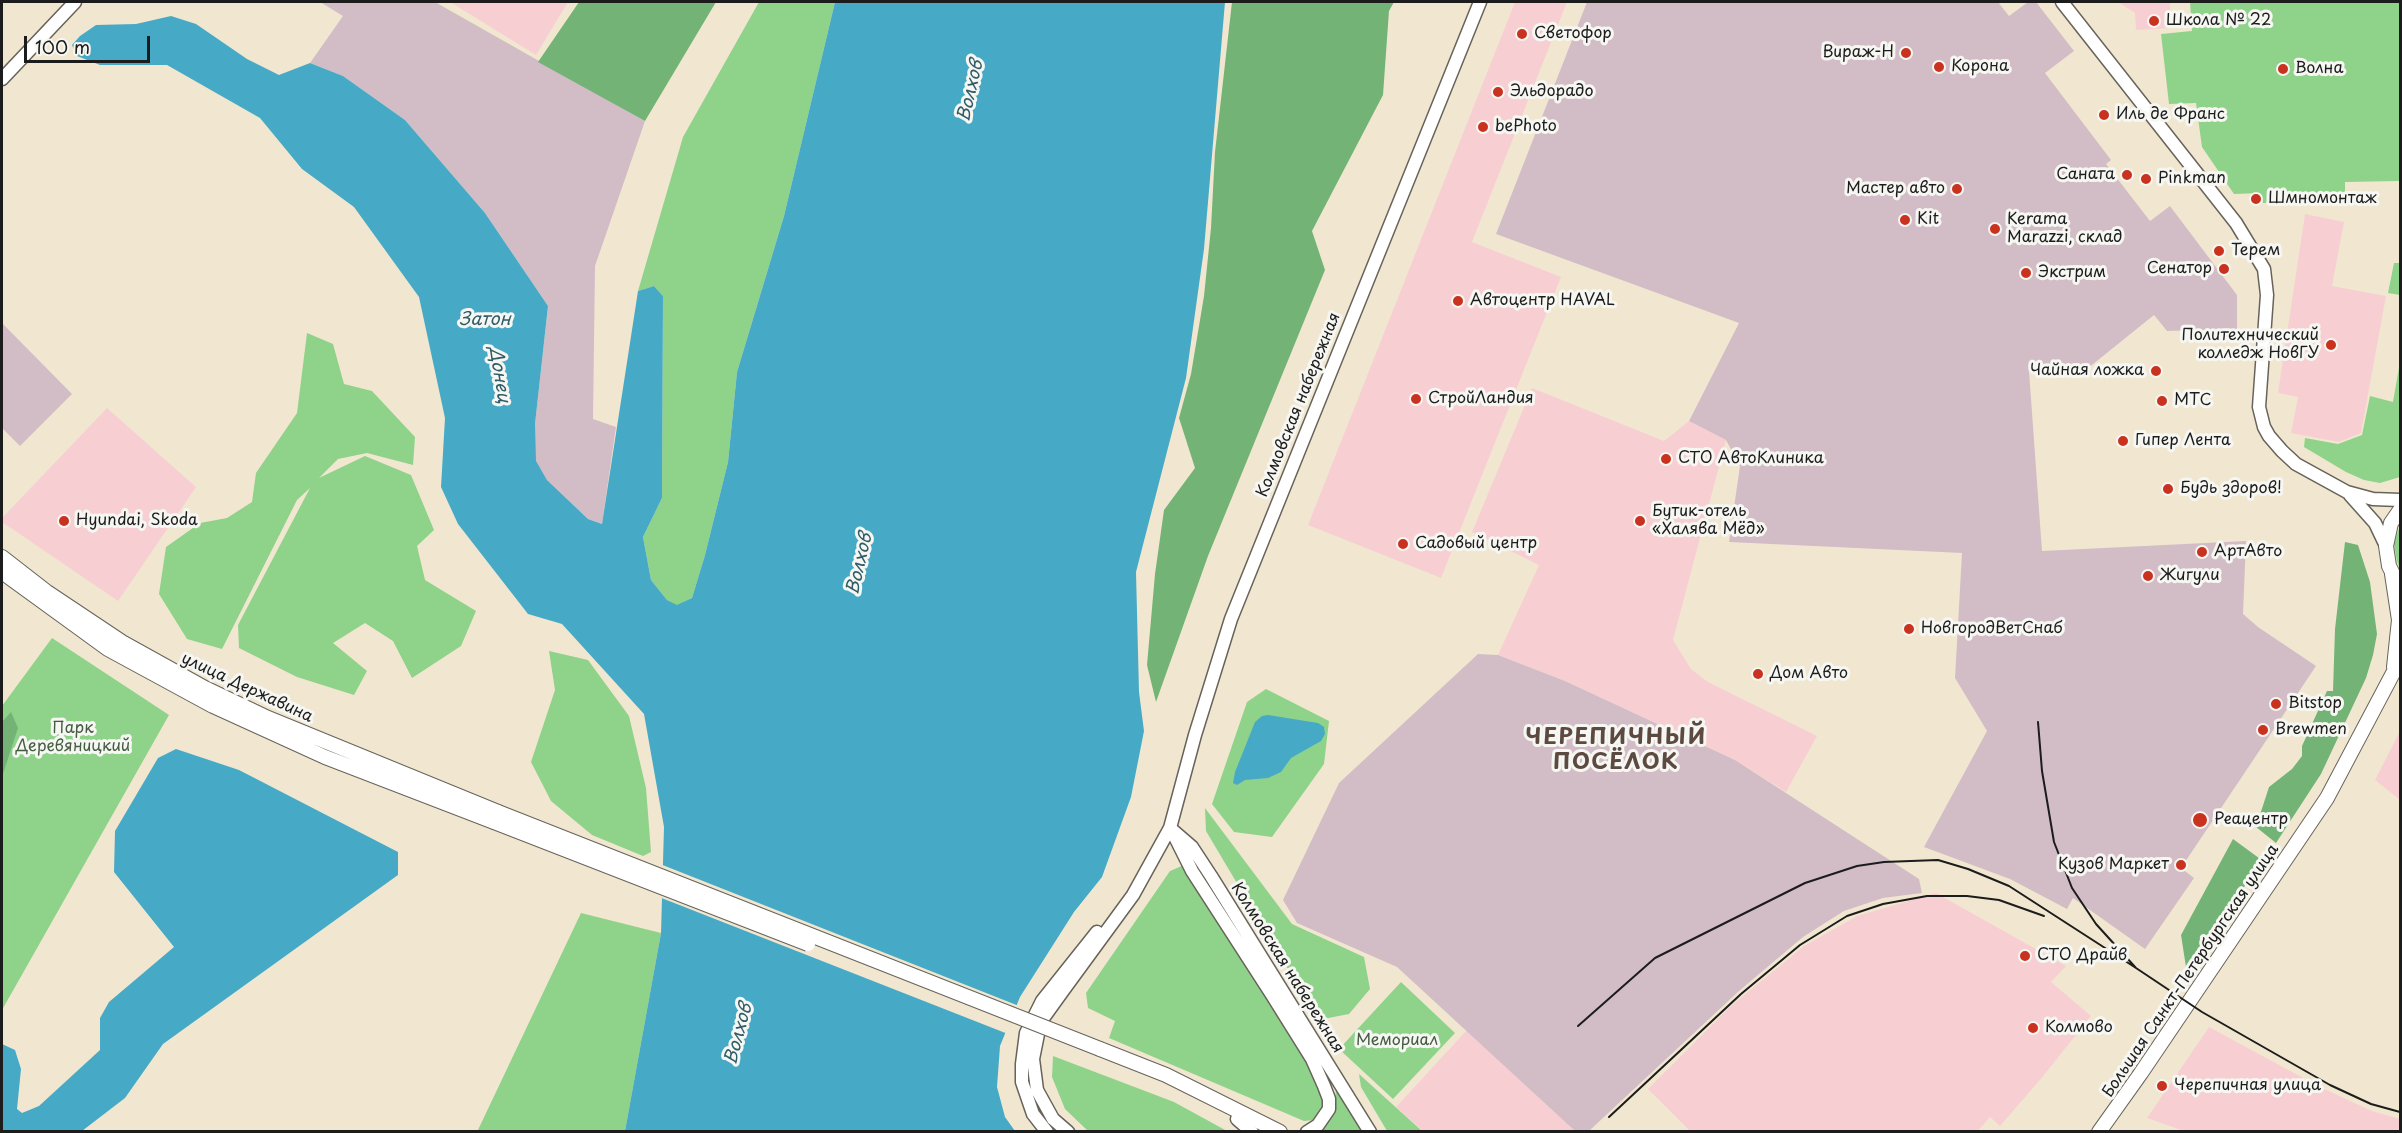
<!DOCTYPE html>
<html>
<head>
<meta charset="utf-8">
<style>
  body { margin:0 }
  #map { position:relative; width:2402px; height:1133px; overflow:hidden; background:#f1e7d0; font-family:"Playpen Sans",sans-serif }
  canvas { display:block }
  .frame { position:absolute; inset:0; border:3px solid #1c1c1c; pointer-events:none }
  .scale { position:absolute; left:24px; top:36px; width:126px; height:27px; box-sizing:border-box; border:3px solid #1c1c1c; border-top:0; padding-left:8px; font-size:18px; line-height:21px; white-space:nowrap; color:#1c1c1c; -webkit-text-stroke:4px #f6f6f2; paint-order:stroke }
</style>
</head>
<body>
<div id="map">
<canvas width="2402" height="1133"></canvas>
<div class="frame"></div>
<div class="scale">100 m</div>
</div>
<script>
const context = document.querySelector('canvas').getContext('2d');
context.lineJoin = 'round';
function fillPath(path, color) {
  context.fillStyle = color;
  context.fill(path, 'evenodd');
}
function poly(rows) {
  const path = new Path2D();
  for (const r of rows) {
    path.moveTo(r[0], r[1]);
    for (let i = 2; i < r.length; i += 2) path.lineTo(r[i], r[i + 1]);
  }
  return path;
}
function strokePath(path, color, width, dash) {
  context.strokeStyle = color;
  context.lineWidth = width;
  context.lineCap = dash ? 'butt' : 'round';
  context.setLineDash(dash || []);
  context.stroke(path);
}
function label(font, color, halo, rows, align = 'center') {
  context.font = font + ' "Playpen Sans",sans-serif';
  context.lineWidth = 6;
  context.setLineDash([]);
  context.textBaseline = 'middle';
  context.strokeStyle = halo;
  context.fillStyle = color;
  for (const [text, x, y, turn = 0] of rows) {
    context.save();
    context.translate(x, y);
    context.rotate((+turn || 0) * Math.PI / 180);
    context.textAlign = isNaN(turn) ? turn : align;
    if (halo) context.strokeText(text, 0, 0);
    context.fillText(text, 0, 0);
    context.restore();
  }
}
const built = poly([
  [450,2,568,2,536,55],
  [1515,2,1567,2,1472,242,1561,277,1441,578,1308,525],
  [2118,2,2174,2,2170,4,2172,28,2136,30,2135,13],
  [2305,214,2344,222,2332,286,2386,296,2361,433,2339,442,2291,433,2298,397,2278,393],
  [1532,388,1664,441,1689,421,1726,440,1673,640,1691,669,1708,682,1817,736,1786,792,1735,760,1565,681,1498,655,1539,565,1472,532],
  [107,408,196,487,118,601,2,522,2,518],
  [2400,731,2400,800,2375,780],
  [1936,893,2066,966,2051,982,2091,1016,2040,1080,2000,1126,1990,1117,1977,1132,1690,1131,1648,1089,1732,1005,1804,946,1857,916],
  [2209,1027,2320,1087,2372,1111,2400,1119,2400,1131,2184,1131,2147,1118],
  [1467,1030,1575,1131,1423,1131,1396,1107]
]);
const industrial = poly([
  [320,2,435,2,645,121,595,266,593,419,616,427,602,524,588,519,547,480,535,461,535,424,548,306,485,213,405,120,343,76,310,63,343,16],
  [1587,2,1998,2,2009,16,2028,2,2036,2,2074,51,2045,73,2111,160,2106,164,2150,221,2170,206,2237,295,2237,329,2167,331,2154,315,2082,373,2029,371,2042,551,2246,541,2243,614,2258,627,2316,666,2181,868,2194,878,2145,949,2073,898,2067,909,2010,879,1924,847,1987,731,1955,678,1962,553,1729,542,1740,466,1726,440,1689,421,1739,323,1496,234],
  [2,323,72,394,20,446,2,428],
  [1478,654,1498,655,1565,681,1735,760,1919,879,1922,893,1883,898,1844,911,1803,937,1739,991,1589,1131,1575,1131,1397,967,1297,923,1283,900,1339,783]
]);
const green = poly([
  [759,2,835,2,784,216,737,372,728,462,705,555,692,598,677,606,667,600,651,580,643,537,662,498,663,296,654,286,638,291,683,137],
  [2190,2,2400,2,2400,181,2345,182,2345,202,2263,203,2260,193,2234,194,2202,147,2196,103,2169,104,2161,34,2192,31],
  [2394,263,2400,263,2400,295,2388,293],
  [307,333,333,344,344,384,372,391,415,437,413,465,367,453,338,459,319,478,365,456,411,475,434,530,417,546,425,580,476,611,461,646,412,678,393,641,365,623,333,643,367,671,354,695,297,677,239,648,238,625,310,488,297,500,222,649,187,639,159,594,166,547,200,523,227,518,252,502,256,473,297,413],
  [2400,362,2400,477,2380,483,2364,480,2346,472,2304,447,2305,438,2338,444,2362,435,2370,396,2393,402],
  [2400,525,2400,569,2397,561,2394,544],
  [52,638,169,715,2,1010,2,706],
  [549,651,588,660,629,716,646,788,651,852,643,856,592,835,551,801,531,762,555,690],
  [1266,689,1329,721,1324,764,1272,837,1234,832,1212,804,1247,702],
  [1205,808,1292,924,1364,957,1370,989,1349,1014,1318,1020,1206,831],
  [1184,865,1308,1060,1323,1090,1325,1105,1314,1120,1304,1121,1109,1038,1115,1021,1088,1008,1086,993,1170,871],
  [581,913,661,933,625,1131,477,1132],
  [1401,982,1455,1033,1393,1099,1339,1049],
  [1053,1056,1174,1102,1227,1131,1088,1131,1065,1109,1052,1077],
  [1359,1074,1422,1131,1387,1131,1361,1087],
  [1336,1086,1367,1131,1317,1130,1335,1107]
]);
const forest = poly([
  [579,2,716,2,645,121,538,62],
  [1232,2,1394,2,1389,11,1383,95,1312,231,1325,270,1208,556,1156,702,1147,665,1155,574,1164,510,1195,468,1179,418,1191,374,1204,296,1211,228,1215,152],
  [2345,542,2358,545,2370,582,2377,634,2373,655,2366,678,2321,774,2276,843,2256,827,2269,787,2292,769,2302,756,2302,746,2327,691,2333,691,2335,629],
  [11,712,18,728,2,777,2,722],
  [2233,839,2263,861,2186,967,2181,935]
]);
const water = poly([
  [835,2,1225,2,1204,249,1186,378,1136,572,1139,692,1144,731,1131,797,1102,877,1074,912,1020,997,1000,1046,997,1087,1005,1117,1015,1131,625,1131,661,933,664,827,644,714,562,624,528,614,458,524,441,487,445,418,419,297,354,207,302,169,260,118,167,65,100,65,77,56,72,45,80,36,96,25,136,24,171,16,196,24,247,59,279,75,310,63,343,76,405,120,485,213,548,306,535,424,536,461,547,480,588,519,602,524,638,291,654,286,663,296,662,498,643,537,651,580,667,600,677,605,692,598,705,555,728,462,737,372,784,216],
  [1268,715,1318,723,1324,727,1325,734,1321,741,1291,758,1281,772,1268,778,1245,780,1237,785,1233,783,1235,772,1255,722,1262,716],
  [176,749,239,770,398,852,398,875,163,1044,125,1098,82,1131,2,1131,2,1044,15,1050,21,1069,17,1109,22,1113,39,1106,100,1050,100,1018,109,1002,174,947,114,872,115,831,158,758]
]);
const pier = poly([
  [660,864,1019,1006,1008,1034,659,897]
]);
const secondary = poly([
  [2062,2,2236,223,2264,269,2267,295,2259,407,2264,427,2269,436,2282,451,2296,464,2347,492,2373,499,2400,500],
  [2,79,75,2],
  [2350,495,2375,523,2386,546],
  [1170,828,1192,847,1211,876,1370,1132],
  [1174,835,1192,871,1272,995,1312,1059,1324,1086,1329,1099,1329,1109,1318,1125,1307,1132],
  [1237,1119,1252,1132],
  [1047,1132,1033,1114,1022,1082,1022,1064,1026,1033,1042,1001,1097,932],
  [1068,1132,1053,1119,1037,1090,1033,1059,1039,1029,1044,1017,1062,992,1133,895,1170,828,1195,735,1231,619,1480,2]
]);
const primary = poly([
  [2,557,47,592,122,642,205,688,268,718,498,812],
  [2,572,108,649,213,706,325,757,494,822],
  [2392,574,2399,620,2394,667],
  [2396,580,2389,566,2386,546,2391,523,2400,510],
  [1100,1049,1166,1075,1280,1132],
  [2099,1132,2141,1073,2327,798,2400,660]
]);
const rail = poly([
  [2038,722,2042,771,2054,842,2072,888,2096,924,2136,968,2202,1012,2330,1085,2371,1104,2400,1112],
  [1578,1026,1655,958,1805,883,1857,866,1884,862,1938,860,1968,869,2009,886,2136,968],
  [1609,1117,1741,994,1800,945,1847,916,1883,904,1927,896,1967,896,1999,900,2044,916]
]);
const primaryBridge = poly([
  [498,812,1100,1049],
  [494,822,808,944]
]);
const markers = [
  [2154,21,6,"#c8321e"],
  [1522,34,6,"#c8321e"],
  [1906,53,6,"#c8321e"],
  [1939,67,6,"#c8321e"],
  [2283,69,6,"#c8321e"],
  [1498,92,6,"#c8321e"],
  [2104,115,6,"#c8321e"],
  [1483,127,6,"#c8321e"],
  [2127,175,6,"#c8321e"],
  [2146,179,6,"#c8321e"],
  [1957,189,6,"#c8321e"],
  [2256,199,6,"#c8321e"],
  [1905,220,6,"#c8321e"],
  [1995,229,6,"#c8321e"],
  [2219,251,6,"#c8321e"],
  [2224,269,6,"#c8321e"],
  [2026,273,6,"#c8321e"],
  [1458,301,6,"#c8321e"],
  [2331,345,6,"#c8321e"],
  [2156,371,6,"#c8321e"],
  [1416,399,6,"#c8321e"],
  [2162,401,6,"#c8321e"],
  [2123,441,6,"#c8321e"],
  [1666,459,6,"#c8321e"],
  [2168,489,6,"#c8321e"],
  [64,521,6,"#c8321e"],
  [1640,521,6,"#c8321e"],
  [1403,544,6,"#c8321e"],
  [2202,552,6,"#c8321e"],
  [2148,576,6,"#c8321e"],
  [1909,629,6,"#c8321e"],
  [1758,674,6,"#c8321e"],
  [2276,704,6,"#c8321e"],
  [2263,730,6,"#c8321e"],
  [2200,820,8,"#c8321e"],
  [2181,865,6,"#c8321e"],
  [2025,956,6,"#c8321e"],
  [2033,1028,6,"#c8321e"],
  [2162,1086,6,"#c8321e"]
];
const poiNames = [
  ["Школа № 22",2166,21],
  ["Светофор",1534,34],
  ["Вираж-Н",1894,53,"right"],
  ["Корона",1951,67],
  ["Волна",2295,69],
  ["Эльдорадо",1510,92],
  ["Иль де Франс",2116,115],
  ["bePhoto",1495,127],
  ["Саната",2115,175,"right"],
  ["Pinkman",2158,179],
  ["Мастер авто",1945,189,"right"],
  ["Шмномонтаж",2268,199],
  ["Kit",1917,220],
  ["Kerama",2007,220],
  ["Marazzi, склад",2007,238],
  ["Терем",2231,251],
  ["Сенатор",2212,269,"right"],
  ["Экстрим",2038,273],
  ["Автоцентр HAVAL",1470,301],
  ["Политехнический",2319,336,"right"],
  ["колледж НовГУ",2319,354,"right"],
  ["Чайная ложка",2144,371,"right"],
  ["СтройЛандия",1428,399],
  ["МТС",2174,401],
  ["Гипер Лента",2135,441],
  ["СТО АвтоКлиника",1678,459],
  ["Будь здоров!",2180,489],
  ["Бутик-отель",1652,512],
  ["«Халява Мёд»",1652,530],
  ["Hyundai, Skoda",76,521],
  ["Садовый центр",1415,544],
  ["АртАвто",2214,552],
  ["Жигули",2160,576],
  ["НовгородВетСнаб",1921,629],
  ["Дом Авто",1770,674],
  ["Bitstop",2288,704],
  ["Brewmen",2275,730],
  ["Реацентр",2214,820],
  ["Кузов Маркет",2169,865,"right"],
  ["СТО Драйв",2037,956],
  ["Колмово",2045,1028],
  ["Черепичная улица",2174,1086]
];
const streetNames = [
  ["Колмовская набережная",1299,405,-68],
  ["улица Державина",247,688,25],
  ["Колмовская набережная",1287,968,58],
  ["Большая Санкт-Петербургская улица",2191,971,-56]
];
const parkNames = [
  ["Парк",73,729],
  ["Деревяницкий",73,747],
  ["Мемориал",1397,1041]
];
const waterNames = [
  ["Волхов",971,91,-77],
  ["Затон",485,320],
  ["Донец",499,375,81],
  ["Волхов",860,564,-77],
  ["Волхов",739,1034,-75]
];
const districtNames = [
  ["ЧЕРЕПИЧНЫЙ",1616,738],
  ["ПОСЁЛОК",1616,763]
];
fillPath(built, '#f7cfd3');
fillPath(industrial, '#d2bdc7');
fillPath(green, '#8fd28a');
fillPath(forest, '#73b476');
fillPath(water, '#46aac6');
fillPath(pier, '#f1e7d0');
strokePath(secondary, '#67635b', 15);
strokePath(primary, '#67635b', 16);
strokePath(secondary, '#fff', 12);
strokePath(primary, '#fff', 14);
strokePath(rail, '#1c1c1c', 2);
strokePath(primaryBridge, '#67635b', 16, []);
strokePath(primaryBridge, '#fff', 14);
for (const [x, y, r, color] of markers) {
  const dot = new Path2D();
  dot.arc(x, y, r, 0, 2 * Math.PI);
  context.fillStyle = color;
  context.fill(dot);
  strokePath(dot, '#f6f6f2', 2);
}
label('16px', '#1c1c1c', '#f6f6f2', poiNames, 'left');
label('16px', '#1c1c1c', '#f6f6f2', streetNames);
label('16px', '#445c42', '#f6f6f2', parkNames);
label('italic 18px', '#2f5c68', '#f6f6f2', waterNames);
context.letterSpacing = '1.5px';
label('bold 22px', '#5c4a41', '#f6f6f2', districtNames);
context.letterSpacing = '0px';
</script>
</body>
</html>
